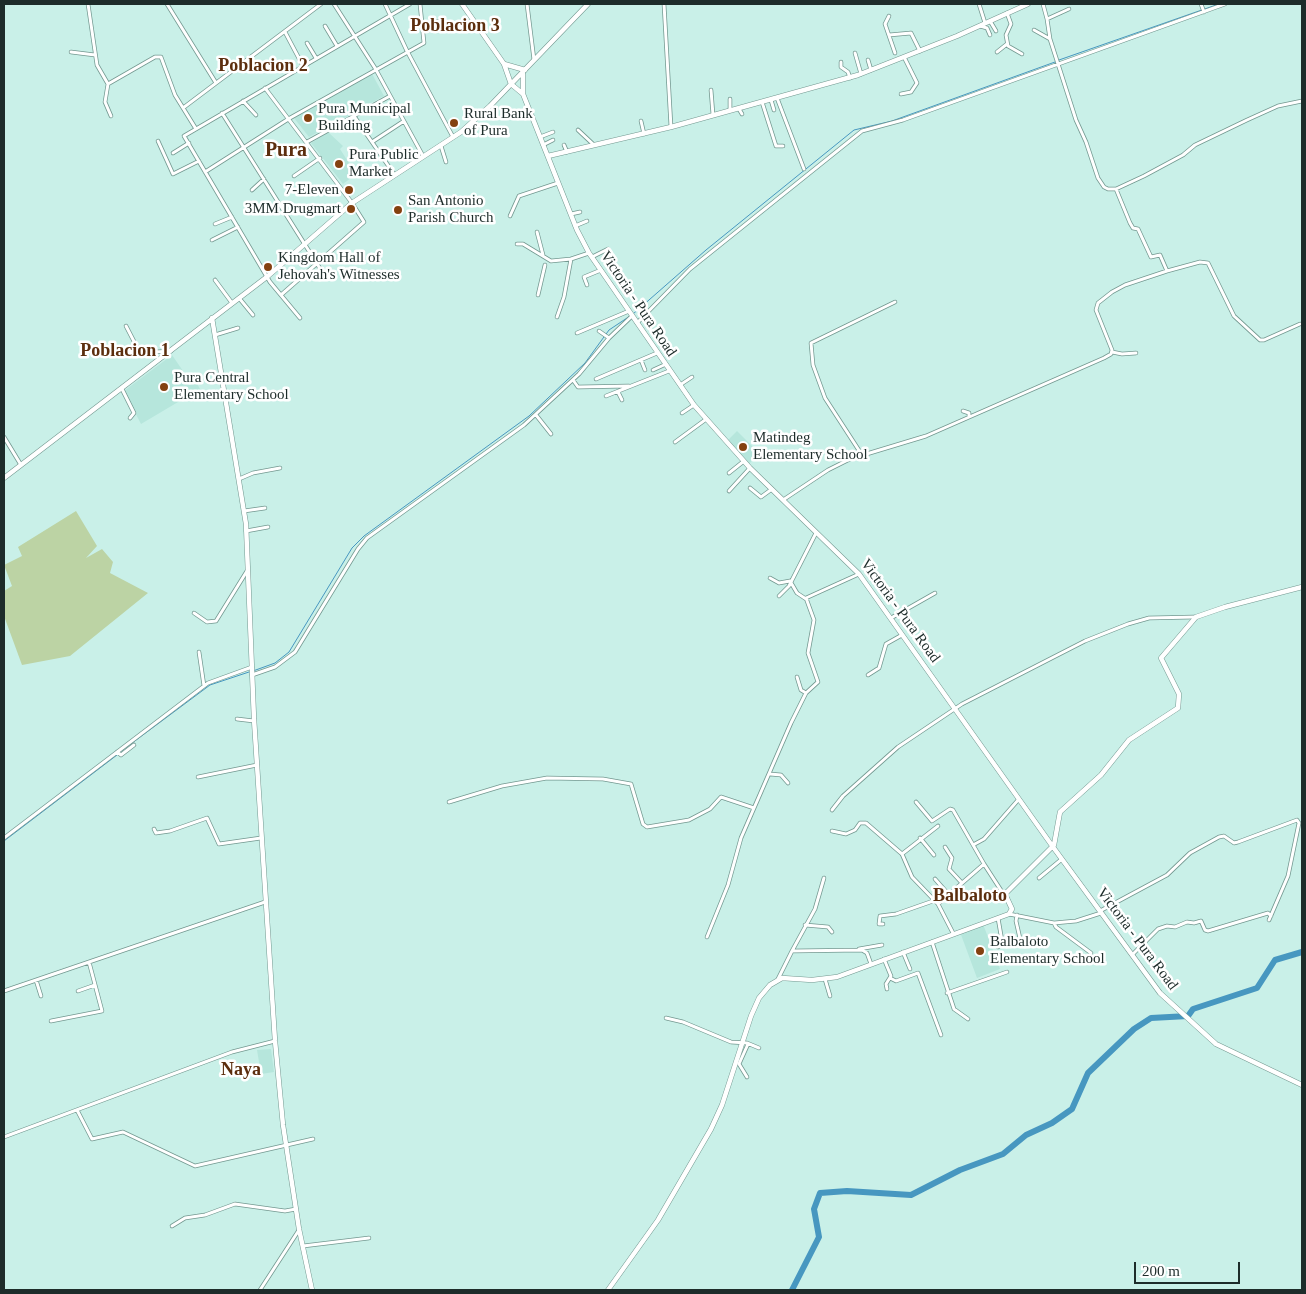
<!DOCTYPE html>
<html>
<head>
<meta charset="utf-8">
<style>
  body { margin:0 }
  #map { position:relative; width:1306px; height:1294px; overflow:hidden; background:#c9f0e8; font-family:"Times New Roman",serif }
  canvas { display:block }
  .frame { position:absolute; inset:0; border:5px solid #1d2c2a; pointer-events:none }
  .scale { position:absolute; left:1134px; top:1262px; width:106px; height:22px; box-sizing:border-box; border:2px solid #1d2c2a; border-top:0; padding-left:6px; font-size:15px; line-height:18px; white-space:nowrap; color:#1d2c2a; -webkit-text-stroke:4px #fff; paint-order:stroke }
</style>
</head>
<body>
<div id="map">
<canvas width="1306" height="1294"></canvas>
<div class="frame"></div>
<div class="scale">200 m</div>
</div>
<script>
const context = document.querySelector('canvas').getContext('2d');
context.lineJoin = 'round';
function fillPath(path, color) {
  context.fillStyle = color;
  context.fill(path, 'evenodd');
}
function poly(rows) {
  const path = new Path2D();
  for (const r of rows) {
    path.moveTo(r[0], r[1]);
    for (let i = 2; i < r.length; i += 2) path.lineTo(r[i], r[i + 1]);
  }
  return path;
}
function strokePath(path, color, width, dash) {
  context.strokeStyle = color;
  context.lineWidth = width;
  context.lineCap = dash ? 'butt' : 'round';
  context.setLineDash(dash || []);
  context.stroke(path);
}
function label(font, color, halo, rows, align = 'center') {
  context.font = font + ' "Times New Roman",serif';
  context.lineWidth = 5;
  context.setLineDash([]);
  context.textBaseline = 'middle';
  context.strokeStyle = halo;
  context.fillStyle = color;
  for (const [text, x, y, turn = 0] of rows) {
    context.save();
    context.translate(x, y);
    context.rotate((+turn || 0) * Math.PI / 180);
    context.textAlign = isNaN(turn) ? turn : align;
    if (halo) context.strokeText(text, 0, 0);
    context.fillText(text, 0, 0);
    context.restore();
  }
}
const built = poly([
  [371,72,384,96,309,137,294,118],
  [328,132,343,146,340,149,356,174,343,184,311,143],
  [172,355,192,384,196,382,200,389,141,424,124,391],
  [737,431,759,453,749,464,727,441],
  [983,924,1000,969,977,978,960,932],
  [271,1049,274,1072,261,1074,257,1050]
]);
const green = poly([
  [76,511,97,546,86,558,102,549,113,562,110,573,148,593,70,656,22,665,4,616,4,591,12,586,4,565,22,556,18,547]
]);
const stream = poly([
  [1059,60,1219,4],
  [633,314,706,250,854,130,892,121,1055,62],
  [253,671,275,663,289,652,352,548,364,536,529,416,585,363,609,330,630,316],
  [120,752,210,685,249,672],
  [4,841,117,755]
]);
const river = poly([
  [792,1290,819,1237,814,1209,820,1193,847,1191,911,1195,960,1170,1003,1154,1026,1135,1052,1123,1072,1109,1088,1073,1134,1029,1151,1018,1188,1016,1193,1009,1257,988,1275,960,1302,952]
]);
const street = poly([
  [88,4,97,65,108,84,105,102,111,116],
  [167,4,216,83],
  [334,4,375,68,423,156],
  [385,4,407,51,453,137],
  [527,4,534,60],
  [664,4,671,127],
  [979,4,985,23],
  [1043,4,1047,19,1050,39,1076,120,1086,142,1098,178,1104,187,1108,189,1116,189,1144,176,1183,155,1195,145,1247,120,1278,106,1302,101],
  [1201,4,1204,12],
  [1007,13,1011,24,1006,35,1008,46,1022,54],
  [889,16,885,24,895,53],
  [1047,19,1069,9],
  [990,21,996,31],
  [423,23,440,21],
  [325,26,337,46],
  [980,26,987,28,990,35],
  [1034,30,1050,39],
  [285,32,303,66],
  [889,35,911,33,920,51],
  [307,43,316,58],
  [71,52,95,55],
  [997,52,1007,44],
  [855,53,861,74],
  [868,60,871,70],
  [841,62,841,67,848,72,850,78],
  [108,84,155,57,161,57,175,95,196,129],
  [265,88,352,203,364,222,281,295],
  [711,90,713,115],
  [901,94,911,92,917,83,904,57],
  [777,98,804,169],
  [730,99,730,110],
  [771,100,774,110],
  [243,101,256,115],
  [762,102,776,146,783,146],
  [183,108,321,4],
  [739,109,742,114],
  [222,113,326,278],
  [354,116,394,174],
  [641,121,644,134],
  [578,130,594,145],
  [540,137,553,132],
  [158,141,173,174,199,161],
  [307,142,390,96],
  [372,142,404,121],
  [543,145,553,140],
  [564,145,567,152],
  [441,146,446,162],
  [173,153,189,143],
  [205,172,290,118,424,43,420,4],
  [294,176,320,158],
  [1116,189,1130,223,1133,228,1138,229,1151,257,1160,255,1167,271],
  [252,190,264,179],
  [571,214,580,212],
  [510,216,519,196,558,183],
  [215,224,232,217],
  [575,226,587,221],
  [537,232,543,255],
  [212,240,238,227],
  [517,244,523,244,551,261,571,259],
  [592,257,608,249],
  [215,280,232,303],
  [587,285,584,277,601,270],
  [538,295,545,265],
  [239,298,253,315],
  [557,317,564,297,571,259,589,253],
  [300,318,270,282,184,136,410,4],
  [637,323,690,269,862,131,903,120,1225,4],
  [126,326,140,353,171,351],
  [599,331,609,338],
  [577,333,629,311],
  [215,335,238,328],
  [1112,352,1122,354,1136,353],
  [641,360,645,370],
  [653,370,664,365],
  [596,379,657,353],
  [573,380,578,387,629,386],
  [680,385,692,377],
  [122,389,134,413,130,418],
  [618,392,622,400],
  [606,396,669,371],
  [963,411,969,413,969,417],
  [682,413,694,405],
  [536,415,551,434],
  [4,437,21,465],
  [675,442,705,420],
  [862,455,825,398,813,365,811,343,895,302],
  [729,473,744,461],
  [239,479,253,473,280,468],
  [750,488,761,497,772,489],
  [729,491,750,468],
  [783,500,828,470,850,459,926,436,1104,358,1111,354,1112,350,1096,310,1098,303,1112,292,1125,285,1167,271,1200,262,1208,263,1234,316,1260,340,1264,340,1300,324],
  [244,511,265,508],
  [246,531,268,527],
  [770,578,779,583,790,581,797,593,806,599],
  [779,596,789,586,816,533],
  [194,613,207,622,216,621,247,571],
  [891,618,935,593],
  [199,652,204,686],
  [252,675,275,667,295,652,358,549,367,538,524,425,579,374,609,338,632,316],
  [868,675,879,668,886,644,902,635],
  [797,677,801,690,806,693],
  [237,719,254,721],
  [117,752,121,755,134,745],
  [770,774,781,775,788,783],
  [198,777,257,765],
  [449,802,502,786,547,778,603,779,631,784,643,824,647,827,689,820,710,809,721,797,754,808],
  [916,802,932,821,950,809,953,810,984,864],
  [832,810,843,796,898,747,962,704,1085,641,1128,624,1149,618,1195,617],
  [154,829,156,833,170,831,207,818,219,844,261,838],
  [832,831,846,834,855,830,860,823,866,823,902,854,912,877,938,904],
  [4,838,208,683,252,667],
  [920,838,934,855],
  [973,845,984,839,1019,799],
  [945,847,952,858,949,869,962,883],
  [902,854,938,826],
  [1039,878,1062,859],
  [935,879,949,895],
  [1100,911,1167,875,1190,853,1219,837,1224,836,1234,843,1238,842,1297,820,1299,823,1288,876,1269,920],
  [1009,914,1054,923,1076,921,1101,913],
  [1017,915,1016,921,1021,943],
  [998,918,1002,941,998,947],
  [1054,923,1056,927,1091,953],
  [883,924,879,924,880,916,896,914,933,901],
  [805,925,828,927,832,932],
  [953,933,938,904,984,864,1004,895],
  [707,937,728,885,741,838,791,723,806,693,818,682,808,653,814,620,806,598,859,574],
  [932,942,954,1009,968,1019],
  [859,949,882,945],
  [792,951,815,909,824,878],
  [903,952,910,969],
  [1132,955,1158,929,1167,926,1175,927,1187,922,1194,923,1201,921,1205,930,1208,931,1268,913,1271,916],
  [884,959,891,976,886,984,887,989],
  [890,978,896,981,918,973,941,1035],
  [778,979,792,951,862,950,867,953,871,964],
  [825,979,830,996],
  [36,980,41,996],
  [4,991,265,902],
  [78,991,95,985],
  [947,993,1007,972],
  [666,1018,683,1022,731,1042,747,1043,759,1048],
  [51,1021,102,1011,89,962],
  [747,1077,739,1064,748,1044],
  [77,1110,92,1139,123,1132,195,1166,313,1139],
  [4,1137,232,1052,275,1041],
  [172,1226,185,1218,205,1215,235,1204,285,1211,296,1209],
  [303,1246,369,1238],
  [260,1290,299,1230]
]);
const secondary = poly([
  [462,4,504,64,511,84,523,94,577,230,589,253,694,405,750,468,859,574,1053,847,1160,993,1216,1044,1302,1085],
  [504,64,525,70],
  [523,74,523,94],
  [548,156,671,127,858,75,957,36,1028,4],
  [212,318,246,524,254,719,275,1041,283,1125,299,1229,312,1290],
  [4,478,268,276,352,203,461,132,490,106,588,4],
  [608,1290,658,1220,711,1129,722,1105,751,1016,759,998,770,985,782,978,812,980,837,977,1009,914,1012,909,1005,894,1054,845,1060,812,1101,775,1129,740,1178,708,1179,694,1161,658,1196,617,1225,607,1302,587]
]);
const markers = [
  [308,118,5,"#844110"],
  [454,123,5,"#844110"],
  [339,164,5,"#844110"],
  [349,190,5,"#844110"],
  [351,209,5,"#844110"],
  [398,210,5,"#844110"],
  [268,267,5,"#844110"],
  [164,387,5,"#844110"],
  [743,447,5,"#844110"],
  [980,951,5,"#844110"]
];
const poiNames = [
  ["Pura Municipal",318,109],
  ["Building",318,126],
  ["Rural Bank",464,114],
  ["of Pura",464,131],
  ["Pura Public",349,155],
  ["Market",349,172],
  ["7-Eleven",339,190,"right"],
  ["San Antonio",408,201],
  ["Parish Church",408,218],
  ["3MM Drugmart",341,209,"right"],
  ["Kingdom Hall of",278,258],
  ["Jehovah's Witnesses",278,275],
  ["Pura Central",174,378],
  ["Elementary School",174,395],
  ["Matindeg",753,438],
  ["Elementary School",753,455],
  ["Balbaloto",990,942],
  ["Elementary School",990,959]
];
const streetNames = [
  ["Victoria - Pura Road",638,304,56],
  ["Victoria - Pura Road",900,611,54],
  ["Victoria - Pura Road",1137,939,53]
];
const quarterNames = [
  ["Poblacion 3",455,26],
  ["Poblacion 2",263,66],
  ["Poblacion 1",125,351],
  ["Balbaloto",970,896],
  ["Naya",241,1070]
];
const districtNames = [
  ["Pura",286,151]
];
fillPath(built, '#b6e6dc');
fillPath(green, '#bcd3a4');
strokePath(stream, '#4797c0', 1);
strokePath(river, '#4797c0', 6);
strokePath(street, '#739890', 4.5);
strokePath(secondary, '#739890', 5.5);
strokePath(street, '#fff', 3);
strokePath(secondary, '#fff', 4.5);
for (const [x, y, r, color] of markers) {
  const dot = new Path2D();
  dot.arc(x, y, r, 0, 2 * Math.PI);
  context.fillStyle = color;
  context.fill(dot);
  strokePath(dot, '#fff', 2);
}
label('15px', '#1d2c2a', '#fff', poiNames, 'left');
label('15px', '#1d2c2a', '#fff', streetNames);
label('bold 18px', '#5c2e0e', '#fff', quarterNames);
label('bold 20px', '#5c2e0e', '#fff', districtNames);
</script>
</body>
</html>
